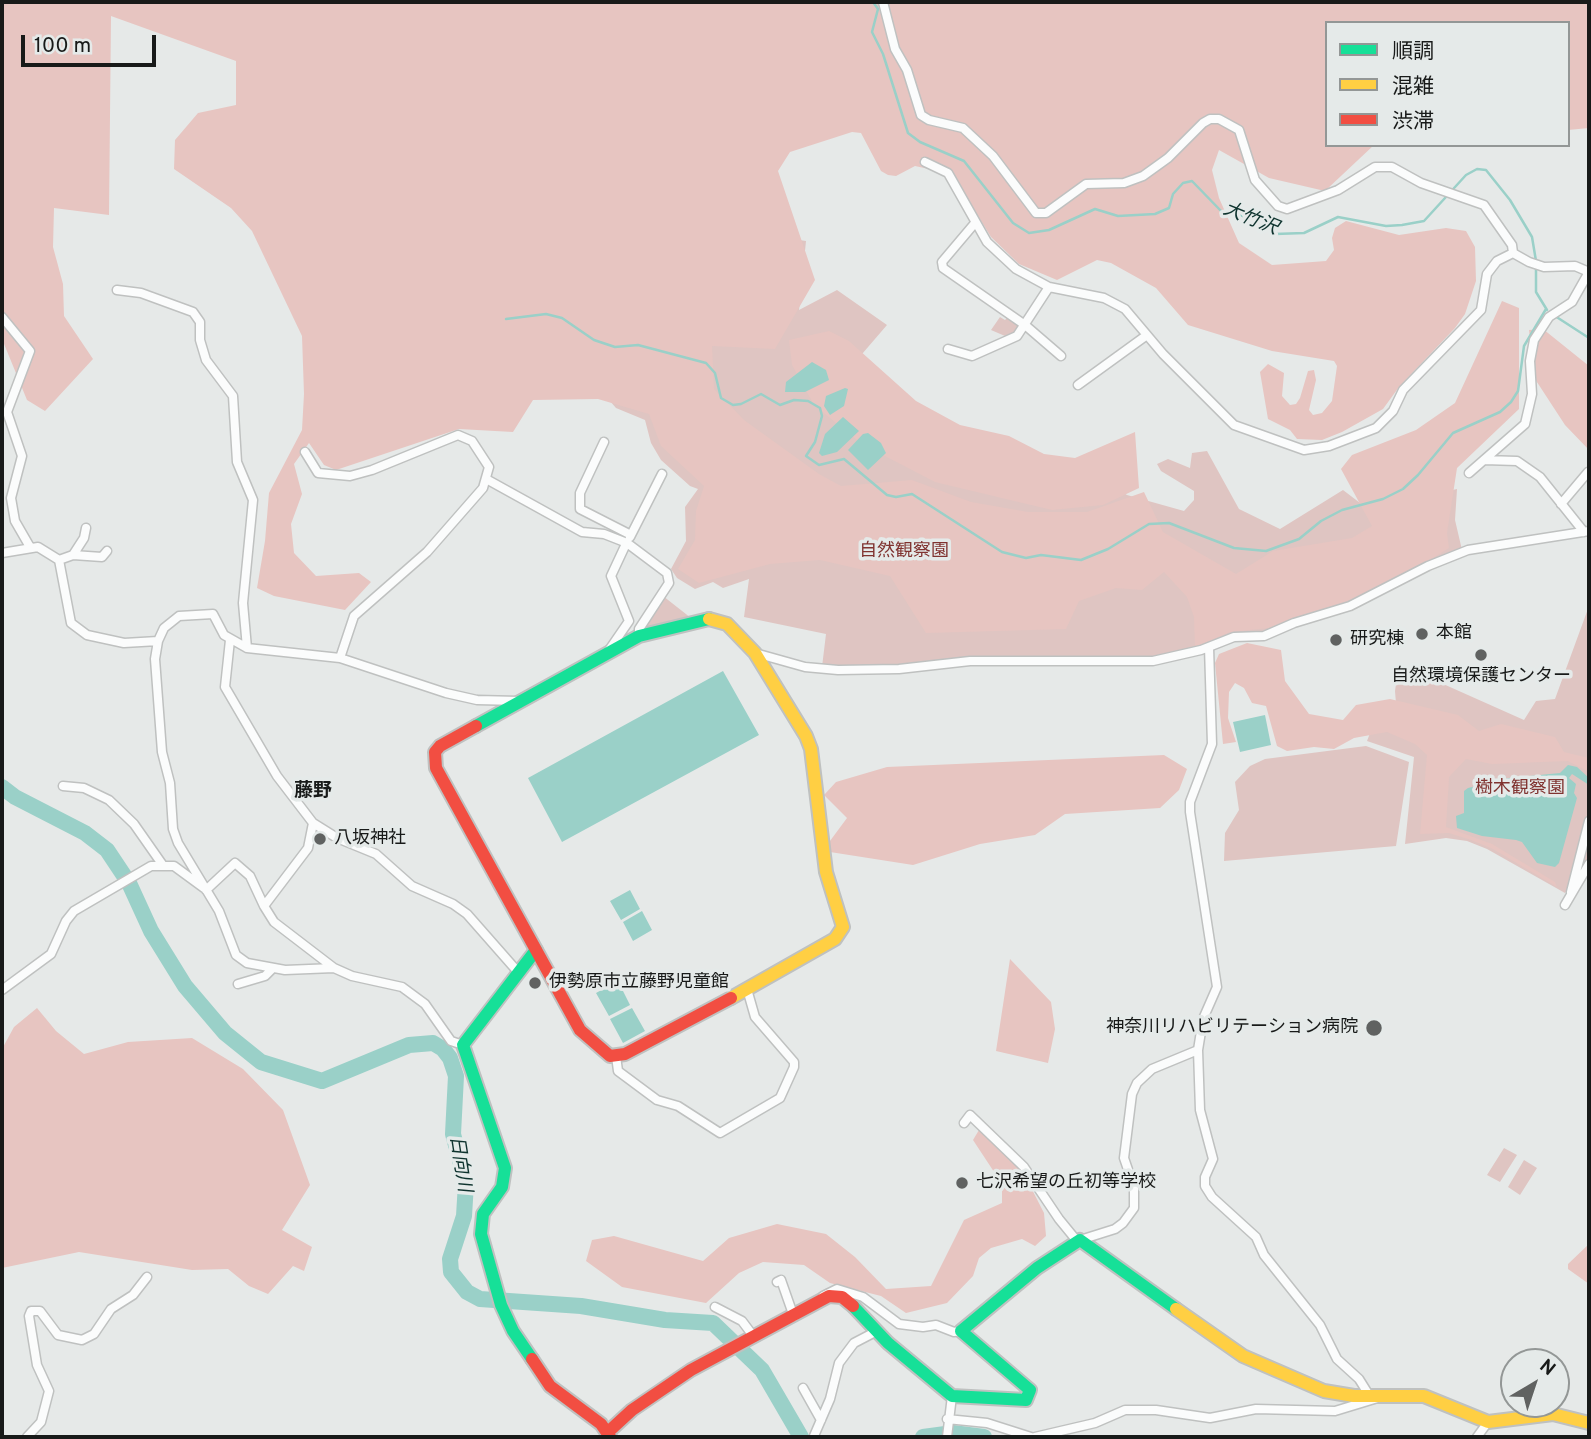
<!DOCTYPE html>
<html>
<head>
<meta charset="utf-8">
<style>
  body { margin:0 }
  #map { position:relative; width:1591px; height:1439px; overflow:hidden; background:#e6e9e8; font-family:Overpass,"Noto Sans JP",sans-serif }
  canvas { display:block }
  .frame { position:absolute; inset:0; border:4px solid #181a19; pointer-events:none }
  .legend { position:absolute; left:1325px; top:21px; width:245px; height:126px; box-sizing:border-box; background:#e5eae9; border:2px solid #939796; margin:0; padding:9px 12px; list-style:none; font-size:21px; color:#181a19 }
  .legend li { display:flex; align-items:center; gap:14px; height:35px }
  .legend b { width:35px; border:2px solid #939796 }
  .north { position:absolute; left:1500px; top:1348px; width:70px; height:70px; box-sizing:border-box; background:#e5eae9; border:2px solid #939796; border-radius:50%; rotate:39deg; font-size:19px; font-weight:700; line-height:28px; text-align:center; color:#181a19 }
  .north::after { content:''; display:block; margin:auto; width:24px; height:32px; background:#606261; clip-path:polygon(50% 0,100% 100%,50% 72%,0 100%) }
  .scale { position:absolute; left:21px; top:35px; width:135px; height:32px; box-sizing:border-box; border:4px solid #181a19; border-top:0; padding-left:9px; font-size:21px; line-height:24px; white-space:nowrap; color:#181a19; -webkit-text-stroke:5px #e5eae9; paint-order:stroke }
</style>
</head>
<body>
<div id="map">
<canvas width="1591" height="1439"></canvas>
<div class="frame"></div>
<ul class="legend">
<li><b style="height:9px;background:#16e098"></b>順調</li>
<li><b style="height:9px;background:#ffcf43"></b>混雑</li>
<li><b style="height:9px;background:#f24e42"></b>渋滞</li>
</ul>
<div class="north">N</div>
<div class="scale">100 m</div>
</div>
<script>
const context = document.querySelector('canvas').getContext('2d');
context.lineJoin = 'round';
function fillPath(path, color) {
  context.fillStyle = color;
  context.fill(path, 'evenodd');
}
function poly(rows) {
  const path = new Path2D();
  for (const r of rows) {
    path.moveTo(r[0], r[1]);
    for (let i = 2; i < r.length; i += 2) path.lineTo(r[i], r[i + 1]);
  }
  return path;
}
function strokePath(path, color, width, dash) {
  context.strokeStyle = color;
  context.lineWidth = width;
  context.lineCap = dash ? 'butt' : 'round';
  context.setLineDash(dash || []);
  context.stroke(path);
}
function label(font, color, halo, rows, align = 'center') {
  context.font = font + ' Overpass,"Noto Sans JP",sans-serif';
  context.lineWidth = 7;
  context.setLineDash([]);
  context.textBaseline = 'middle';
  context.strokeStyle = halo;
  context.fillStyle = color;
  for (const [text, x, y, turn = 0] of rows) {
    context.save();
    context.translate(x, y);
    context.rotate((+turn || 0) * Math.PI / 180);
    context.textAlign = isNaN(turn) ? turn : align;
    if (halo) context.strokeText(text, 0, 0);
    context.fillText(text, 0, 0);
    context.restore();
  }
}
const green = poly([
  [752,233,806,241,799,310,837,290,887,325,856,361,868,401,1100,476,1127,495,1184,511,1194,500,1194,491,1161,471,1157,464,1168,459,1190,468,1192,453,1207,451,1239,509,1280,529,1343,490,1368,509,1457,489,1455,520,1462,550,1262,634,1237,633,1199,649,1150,659,822,667,826,634,744,617,749,579,723,588,713,582,695,589,677,578,671,569,686,541,685,507,698,489,690,486,661,460,651,443,645,420,616,408,590,378],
  [1000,317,1005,320,1007,318,1019,325,1018,332,1005,336,991,330],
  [663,596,691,618,644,630,642,627],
  [1589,606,1589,857,1565,893,1487,849,1467,841,1446,838,1405,844,1414,757,1367,741,1377,715,1397,716,1395,691,1397,677,1432,679,1524,720,1536,701,1555,699],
  [1366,746,1409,762,1396,846,1224,861,1225,833,1239,810,1235,782,1250,766,1265,759],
  [1504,1148,1517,1155,1500,1182,1487,1175],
  [1524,1160,1537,1168,1520,1195,1508,1187]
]);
const forest = poly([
  [2,2,1589,2,1589,128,1568,130,1568,23,1327,23,1327,145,1374,145,1325,191,1269,178,1219,150,1212,170,1219,198,1239,243,1272,265,1326,261,1334,250,1332,238,1335,228,1346,221,1399,235,1446,228,1466,231,1475,247,1476,281,1465,314,1455,328,1399,387,1383,409,1342,432,1322,440,1297,439,1290,430,1268,419,1260,372,1268,364,1284,373,1282,396,1290,405,1296,404,1300,398,1308,371,1314,370,1316,380,1309,410,1313,415,1322,413,1332,401,1337,366,1334,361,1272,351,1188,325,1156,288,1111,263,1097,260,1057,280,1019,264,991,237,952,174,915,166,896,176,888,175,881,171,861,133,852,132,790,152,778,171,815,280,775,349,712,346,714,389,744,420,819,474,841,486,912,480,971,502,1028,512,1087,512,1144,492,1163,532,1236,574,1273,551,1352,538,1372,526,1341,469,1352,455,1416,430,1455,403,1502,301,1519,308,1519,409,1457,468,1447,533,1449,548,1417,568,1345,604,1269,628,1230,632,1195,647,1194,617,1187,597,1164,572,1142,590,1116,588,1079,601,1066,629,926,633,890,576,820,560,770,564,699,583,678,569,695,540,696,511,704,486,661,446,649,414,598,399,533,400,513,432,459,429,336,470,324,465,309,443,294,464,302,494,291,524,294,553,316,576,359,573,371,582,345,610,274,596,257,588,265,541,269,493,302,430,304,394,302,336,252,231,231,208,174,169,175,140,198,113,236,105,236,61,111,16,109,215,54,208,53,247,63,284,64,316,93,359,45,411,27,400,2,339],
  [1543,329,1589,366,1589,450,1565,425,1535,379,1529,330],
  [829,331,849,341,916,401,960,425,1009,436,1044,454,1075,458,1135,432,1139,488,1103,505,1052,510,935,482,862,444,814,405,792,365,789,340],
  [1247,643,1281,650,1285,681,1309,714,1343,720,1356,705,1390,699,1458,715,1479,731,1501,724,1555,737,1564,752,1589,758,1589,772,1568,761,1492,764,1466,759,1449,777,1446,827,1492,844,1555,882,1557,887,1493,849,1471,840,1449,833,1420,834,1427,755,1415,744,1387,732,1354,738,1334,749,1314,747,1287,751,1277,746,1266,706,1252,703,1244,688,1235,683,1229,692,1228,718,1236,742,1223,744,1215,663,1219,654],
  [1164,755,1187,769,1179,790,1160,808,1065,814,1035,835,980,844,913,865,830,852,827,845,847,818,824,795,836,782,887,767],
  [1010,959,1051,1002,1055,1029,1048,1063,996,1051],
  [37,1008,56,1031,84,1054,128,1042,192,1038,243,1069,283,1110,310,1185,282,1230,312,1247,304,1271,293,1266,268,1294,249,1286,228,1269,192,1270,79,1252,2,1268,2,1049,14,1027],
  [979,1130,1022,1170,1044,1213,1046,1236,1035,1246,1022,1239,991,1248,979,1258,973,1276,947,1303,906,1313,881,1296,830,1283,804,1265,763,1262,739,1273,706,1303,622,1287,586,1261,592,1240,614,1236,703,1261,729,1238,777,1224,826,1234,855,1257,886,1289,931,1286,964,1220,1002,1203,1002,1184,973,1140],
  [1589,1244,1589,1284,1568,1269,1568,1264]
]);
const water = poly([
  [812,362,826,370,829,380,805,392,785,392,786,382],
  [845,388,848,389,844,406,830,415,824,406,826,396],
  [843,417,859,431,837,452,822,456,819,453,825,434],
  [868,433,881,443,886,453,868,470,848,450,863,434],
  [723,671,759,735,562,842,528,778],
  [1265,715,1271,745,1240,752,1233,722],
  [1568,765,1577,767,1589,778,1589,785,1572,774,1569,778,1576,784,1574,793,1577,798,1559,863,1555,867,1537,863,1522,842,1516,840,1482,836,1457,828,1456,816,1464,813,1464,791,1468,788,1509,778,1560,773],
  [630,890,640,909,621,920,610,901],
  [642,911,652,930,633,941,623,922],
  [618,981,630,1005,609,1016,596,993],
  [632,1008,645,1031,623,1043,610,1019]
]);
const stream = poly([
  [873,2,878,9,872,32,883,54,908,133,920,142,964,161,1013,223,1029,233,1049,230,1095,209,1118,216,1155,214,1169,208,1173,194,1183,183,1192,181,1222,212,1248,217,1275,234,1304,233,1338,217,1386,226,1402,225,1424,221,1466,175,1477,169,1486,170,1510,200,1532,237,1536,261],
  [1536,268,1536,292,1547,310],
  [1555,316,1589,338],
  [506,319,546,314,562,318,594,340,615,347,638,345,706,363,715,373,721,398,733,405,741,404,761,394,780,405,794,400,808,401,820,408,822,416,815,442,806,456,819,465,844,459,887,495,896,497,912,494,1002,552,1026,558,1041,555,1081,560,1108,549,1149,524,1169,523,1234,548,1266,551,1299,539,1321,521,1342,510,1383,499,1403,489,1418,475,1453,433,1500,412,1511,402,1518,391,1524,346,1546,309]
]);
const river = poly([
  [2,787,15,797,85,833,107,850,129,883,151,931,185,986,225,1033,261,1062,322,1081,409,1045,433,1043,443,1049,450,1058,456,1076,453,1134,466,1183,464,1216,450,1259,451,1272,467,1292,480,1299,581,1306,665,1320,713,1323,762,1370,801,1437],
  [923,1437,953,1433,984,1437]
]);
const street = poly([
  [883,2,895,49,907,70,921,115,929,120,963,128,993,156,1036,213,1046,213,1086,184,1124,183,1143,176,1168,158,1203,123,1210,119,1219,119,1239,130,1255,180,1278,206,1287,209,1338,190,1375,167,1392,167,1421,183,1484,205,1512,245,1513,253,1529,262,1544,267,1575,266,1589,272],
  [925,162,948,173,987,242,1016,269,1049,287,1104,298,1125,309,1163,354,1234,425,1304,450,1329,446,1376,428,1393,411,1403,390,1481,310,1487,274,1497,261,1513,253],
  [975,223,942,262,943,268,1025,325,1061,356],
  [117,290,141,293,193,312,200,322,200,340,206,360,233,396,237,462,253,500,243,603,247,648],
  [2,317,30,351,7,412,22,456,11,498,15,521,30,547],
  [948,349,972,356,1017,336,1049,287],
  [1078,385,1147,335],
  [604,442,580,493,580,509,631,535],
  [305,452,318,473,350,476,372,470,458,435,472,441,489,467,483,488,427,552,354,616,340,658],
  [1484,460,1517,461,1540,477,1584,532],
  [1469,473,1525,424,1532,394,1530,361,1534,340,1549,317,1572,302,1589,272],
  [488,480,582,532,604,534,627,543,667,573,669,583,639,629,639,636],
  [1561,504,1588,472],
  [630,537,662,474],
  [2,553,38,547,59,560,71,623,87,635,124,643,158,641],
  [73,555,102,557,107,551],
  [59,560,73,555,84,538,86,528],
  [607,653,629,621,611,576,625,546],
  [755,653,805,667,838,670,899,669,970,661,1153,661,1201,650,1234,637,1264,636,1294,623,1350,606,1428,566,1468,550,1589,531],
  [63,786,84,788,109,800,134,824,162,864],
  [313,823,337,838,376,854,412,886,453,904,467,914,518,972],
  [206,890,235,863,250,876,264,906,308,848,313,823,277,776,225,687,230,640],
  [1571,892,1589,821],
  [1565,905,1589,864],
  [264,906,274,922,334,968],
  [238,984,265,976,273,968],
  [2,990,51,954,66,921,74,911,151,866,174,866,204,888],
  [463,1045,451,1041,425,1004,402,987,352,976,334,968,285,970,247,963,236,955,219,911,178,843,173,829,170,783,162,752,155,659,158,641,164,628,179,616,213,614,224,635,247,648,340,658,446,693,477,700,519,701],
  [1198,1050,1203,1019,1217,987,1190,812,1190,802,1212,744,1209,647],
  [616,1056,618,1071,657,1100,678,1106,720,1133,780,1098,794,1067,794,1062,755,1017,747,989],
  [964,1123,970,1115,1024,1167,1059,1219,1077,1241],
  [1080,1240,1115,1229,1123,1223,1134,1208,1134,1187,1124,1158,1132,1094,1137,1083,1152,1069,1198,1050,1200,1110,1213,1159,1205,1177,1205,1186,1212,1197,1256,1237,1264,1255,1320,1325,1337,1359,1359,1379,1369,1395],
  [777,1282,781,1280,794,1317],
  [823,1296,837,1289,863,1297,899,1324,923,1327,936,1325,954,1332,961,1331],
  [715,1307,742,1321,754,1337],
  [803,1388,821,1420],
  [947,1419,987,1423,1031,1437],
  [814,1436,830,1399,839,1363,854,1343,877,1331],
  [27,1437,41,1422,49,1391,37,1365,29,1316,31,1311,40,1311,58,1335,82,1340,94,1334,111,1309,133,1295,147,1277],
  [947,1437,952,1396],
  [1035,1437,1095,1423,1125,1410,1156,1410,1210,1418,1256,1409,1335,1411,1381,1397],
  [1477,1437,1488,1422]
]);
const fast = poly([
  [476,726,639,636,709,619],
  [853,1306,888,1343,952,1396,1026,1400,1030,1390,961,1331,1037,1268,1080,1240,1176,1309],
  [532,1359,513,1331,501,1305,481,1234,483,1214,502,1187,505,1168,463,1045,536,950]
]);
const slow = poly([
  [709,619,727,624,755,653,806,736,811,749,826,872,843,927,835,939,731,998],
  [1176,1309,1243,1356,1324,1391,1354,1396,1424,1396,1488,1422,1553,1414,1589,1423]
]);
const jam = poly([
  [476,726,440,746,435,752,436,768,580,1030,610,1056,625,1054,731,998],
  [532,1359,550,1386,601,1424,610,1437],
  [607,1433,632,1410,691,1370,829,1296,842,1297,853,1306]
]);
const markers = [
  [1422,634,7,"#606261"],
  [1336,640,7,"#606261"],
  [1481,655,7,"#606261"],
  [320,839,7,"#606261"],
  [535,983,7,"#606261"],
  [1374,1028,9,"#606261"],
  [962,1183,7,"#606261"]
];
const parkNames = [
  ["自然観察園",904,552],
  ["樹木観察園",1520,789]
];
const poiNames = [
  ["本館",1436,634],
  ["研究棟",1350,640],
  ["自然環境保護センター",1481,677,"center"],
  ["八坂神社",334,839],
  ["伊勢原市立藤野児童館",549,983],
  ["神奈川リハビリテーション病院",1358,1028,"right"],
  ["七沢希望の丘初等学校",976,1183]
];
const waterNames = [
  ["大竹沢",1250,220,22],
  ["日向川",459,1164,81]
];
const neighbourhoodNames = [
  ["藤野",313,792]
];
fillPath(green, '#dfc5c2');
fillPath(forest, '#e7c5c1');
fillPath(water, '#9ad0c8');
strokePath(stream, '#9ad0c8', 2.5);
strokePath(river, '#9ad0c8', 16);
strokePath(street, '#bfc1c0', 11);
strokePath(fast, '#bfc1c0', 16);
strokePath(slow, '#bfc1c0', 16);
strokePath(jam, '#bfc1c0', 16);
strokePath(street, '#fbfcfc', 8);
strokePath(fast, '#16e098', 12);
strokePath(slow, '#ffcf43', 12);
strokePath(jam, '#f24e42', 12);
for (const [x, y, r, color] of markers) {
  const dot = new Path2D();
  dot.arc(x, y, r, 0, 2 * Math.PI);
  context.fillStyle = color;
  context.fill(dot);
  strokePath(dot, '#e5eae9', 2.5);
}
label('18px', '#803330', '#e5eae9', parkNames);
label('18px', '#181a19', '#e5eae9', poiNames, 'left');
label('italic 19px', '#0e332e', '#e5eae9', waterNames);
label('bold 19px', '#181a19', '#e5eae9', neighbourhoodNames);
</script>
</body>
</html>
